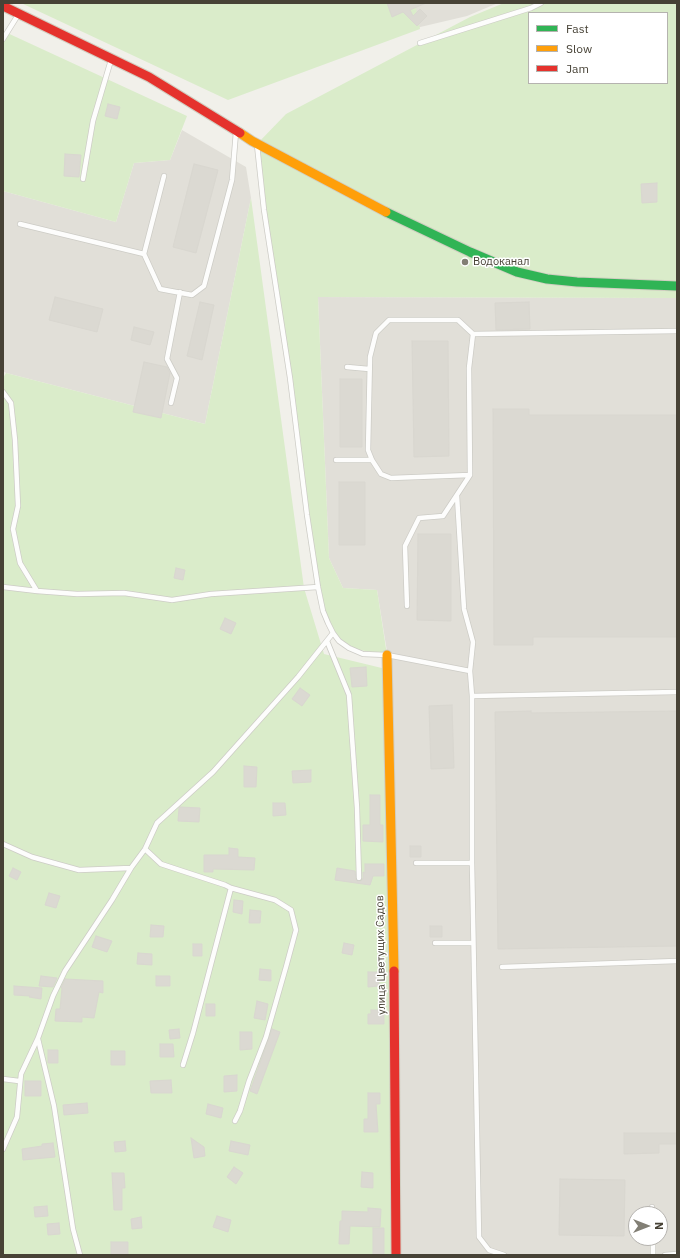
<!DOCTYPE html>
<html>
<head>
<meta charset="utf-8">
<style>
  body { margin:0 }
  #map { position:relative; width:680px; height:1258px; overflow:hidden; background:#f1f0ea; font-family:"IBM Plex Sans",sans-serif }
  canvas { display:block }
  .frame { position:absolute; inset:0; border:4px solid #474236; pointer-events:none }
  .legend { position:absolute; left:528px; top:12px; width:140px; height:72px; box-sizing:border-box; background:#fff; border:1px solid #b5b3af; margin:0; padding:5px 7px; list-style:none; font-size:12px; color:#474236 }
  .legend li { display:flex; align-items:center; gap:8px; height:20px }
  .legend b { width:20px; border:1px solid #b5b3af }
  .north { position:absolute; left:628px; top:1206px; width:40px; height:40px; box-sizing:border-box; background:#fff; border:1px solid #b5b3af; border-radius:50%; rotate:90deg; font-size:11px; font-weight:700; line-height:16px; text-align:center; color:#474236 }
  .north::after { content:''; display:block; margin:auto; width:14px; height:18px; background:#827f75; clip-path:polygon(50% 0,100% 100%,50% 72%,0 100%) }
</style>
</head>
<body>
<div id="map">
<canvas width="680" height="1258"></canvas>
<div class="frame"></div>
<ul class="legend">
<li><b style="height:5px;background:#30b455"></b>Fast</li>
<li><b style="height:5px;background:#ff9f0a"></b>Slow</li>
<li><b style="height:5px;background:#e5322d"></b>Jam</li>
</ul>
<div class="north">N</div>
</div>
<script>
const context = document.querySelector('canvas').getContext('2d');
context.lineJoin = 'round';
function fillPath(path, color) {
  context.fillStyle = color;
  context.fill(path, 'evenodd');
}
function poly(rows) {
  const path = new Path2D();
  for (const r of rows) {
    path.moveTo(r[0], r[1]);
    for (let i = 2; i < r.length; i += 2) path.lineTo(r[i], r[i + 1]);
  }
  return path;
}
function strokePath(path, color, width, dash) {
  context.strokeStyle = color;
  context.lineWidth = width;
  context.lineCap = dash ? 'butt' : 'round';
  context.setLineDash(dash || []);
  context.stroke(path);
}
function label(font, color, halo, rows, align = 'center') {
  context.font = font + ' "IBM Plex Sans",sans-serif';
  context.lineWidth = 3;
  context.setLineDash([]);
  context.textBaseline = 'middle';
  context.strokeStyle = halo;
  context.fillStyle = color;
  for (const [text, x, y, turn = 0] of rows) {
    context.save();
    context.translate(x, y);
    context.rotate((+turn || 0) * Math.PI / 180);
    context.textAlign = isNaN(turn) ? turn : align;
    if (halo) context.strokeText(text, 0, 0);
    context.fillText(text, 0, 0);
    context.restore();
  }
}
const industrial = poly([
  [412,3,498,3,467,16,416,28],
  [182,130,246,167,251,198,205,424,6,373,3,371,3,191,116,222,134,163,170,160],
  [318,297,677,298,677,1255,398,1255,390,670,377,590,343,588,329,558],
  [636,1214,660,1214,660,1238,636,1238]
]);
const green = poly([
  [21,3,415,3,420,29,228,100],
  [504,3,677,3,677,298,318,297,329,558,343,588,377,590,387,655,349,648,333,633,323,611,257,144,286,114,470,17],
  [529,13,667,13,667,83,529,83],
  [3,31,187,116,170,160,134,163,116,222,3,191],
  [251,198,304,588,324,654,390,670,398,1255,3,1255,3,378,6,373,205,424]
]);
const building = poly([
  [387,3,426,3,410,10,413,16,420,9,427,16,417,26,403,12,392,17,387,3],
  [108,104,120,107,117,119,105,116,108,104],
  [65,154,81,155,79,177,64,176,65,154],
  [194,164,218,170,196,253,173,247,194,164],
  [657,183,657,202,642,203,641,184,657,183],
  [55,297,103,309,97,332,49,320,55,297],
  [200,302,214,305,202,360,187,356,200,302],
  [529,302,530,329,496,330,495,303,529,302],
  [134,327,154,332,150,345,131,340,134,327],
  [412,341,448,341,449,456,414,457,412,341],
  [144,362,167,367,170,373,161,418,133,412,144,362],
  [340,379,362,379,362,447,340,447,340,379],
  [493,409,529,409,529,415,677,415,677,637,533,637,533,645,494,645,493,409],
  [339,482,365,482,365,545,339,545,339,482],
  [418,534,451,534,451,621,417,620,418,534],
  [176,568,185,570,183,580,174,578,176,568],
  [225,618,236,623,231,634,220,629,225,618],
  [366,667,367,686,352,687,350,668,366,667],
  [300,688,310,695,302,706,292,699,300,688],
  [452,705,454,768,431,769,429,706,452,705],
  [531,711,531,713,677,711,677,946,498,949,495,712,531,711],
  [244,766,257,767,256,787,244,787,244,766],
  [311,770,311,782,293,783,292,771,311,770],
  [370,795,380,795,380,825,383,825,383,842,363,841,363,825,370,825,370,795],
  [273,803,285,803,286,815,273,816,273,803],
  [180,807,200,808,199,822,178,821,179,808,180,807],
  [410,846,421,846,421,857,410,857,410,846],
  [229,848,238,849,238,857,255,858,254,870,213,869,213,872,204,872,204,855,229,855,229,848],
  [365,864,384,864,384,876,373,876,370,885,335,880,337,868,355,871,356,880,358,881,361,881,363,878,363,872,365,873,365,864],
  [13,868,21,872,17,880,9,876,13,868],
  [49,893,60,896,56,908,45,905,49,893],
  [234,900,243,901,242,914,233,912,234,900],
  [250,910,261,911,260,923,249,923,250,910],
  [151,925,164,926,163,937,150,937,151,925],
  [430,926,442,926,442,937,430,937,430,926],
  [96,936,112,941,107,952,92,947,96,936],
  [344,943,354,945,352,955,342,953,344,943],
  [193,944,202,944,202,956,193,956,193,944],
  [138,953,152,954,152,965,137,964,138,953],
  [260,969,271,970,271,981,259,980,260,969],
  [368,972,378,972,379,986,368,987,368,972],
  [41,976,57,978,53,987,39,986,41,976],
  [156,976,170,976,170,986,156,986,156,976],
  [65,979,103,981,103,993,99,992,94,1018,82,1017,82,1022,55,1021,56,1009,60,1009,62,988,61,988,65,979],
  [14,986,42,988,41,999,29,997,30,996,14,995,14,986],
  [257,1001,268,1004,265,1020,254,1018,257,1001],
  [206,1004,215,1004,215,1016,206,1016,206,1004],
  [371,1010,384,1010,384,1024,368,1024,368,1014,371,1014,371,1010],
  [179,1029,180,1038,170,1039,169,1030,179,1029],
  [272,1029,280,1032,257,1094,250,1091,272,1029],
  [240,1032,252,1032,252,1049,240,1050,240,1032],
  [160,1044,173,1044,174,1057,160,1057,160,1044],
  [48,1050,58,1050,58,1063,48,1063,48,1050],
  [111,1051,125,1051,125,1065,111,1065,111,1051],
  [237,1075,237,1091,224,1092,224,1076,237,1075],
  [171,1080,172,1093,151,1093,150,1081,171,1080],
  [25,1081,41,1081,41,1096,25,1096,25,1081],
  [368,1093,380,1093,380,1104,376,1104,378,1132,364,1132,364,1119,368,1119,368,1093],
  [87,1103,88,1113,64,1115,63,1105,87,1103],
  [208,1104,223,1108,221,1118,206,1114,208,1104],
  [624,1133,677,1133,677,1144,659,1144,659,1153,624,1154,624,1133],
  [191,1138,204,1147,205,1156,194,1158,191,1138],
  [125,1141,126,1151,115,1152,114,1142,125,1141],
  [231,1141,250,1145,248,1155,229,1151,231,1141],
  [53,1143,55,1157,23,1160,22,1149,42,1146,42,1144,53,1143],
  [234,1167,243,1173,236,1184,227,1177,234,1167],
  [362,1172,373,1173,373,1188,361,1187,362,1172],
  [112,1173,124,1173,125,1188,122,1188,122,1210,114,1210,112,1173],
  [560,1179,625,1180,624,1236,559,1235,560,1179],
  [47,1206,48,1216,35,1217,34,1207,47,1206],
  [368,1208,381,1209,380,1227,350,1226,349,1244,339,1244,340,1221,342,1221,342,1211,368,1212,368,1208],
  [217,1216,231,1220,228,1232,213,1227,217,1216],
  [141,1217,142,1228,132,1229,131,1219,141,1217],
  [59,1223,60,1234,48,1235,47,1224,59,1223],
  [373,1228,384,1228,384,1255,373,1255,373,1228],
  [111,1242,128,1242,128,1255,111,1255,111,1242]
]);
const lane = poly([
  [3,39,18,15],
  [420,43,531,8,541,3],
  [257,145,264,210,290,378,307,515,318,587,323,611,328,623,333,633,339,641,349,648,363,654,387,655,470,671],
  [83,179,93,121,111,60],
  [20,224,144,254,160,289,192,295,204,286,232,180,236,132],
  [144,254,164,176],
  [347,367,369,369],
  [3,392,11,403,15,440,18,506,13,529,20,563,37,591],
  [171,403,177,378,167,359,180,292],
  [336,460,372,460],
  [470,475,391,478,381,474,372,460,368,450,370,357,376,333,389,320,458,320,473,334,677,331],
  [457,496,464,609,473,642,470,671,472,696],
  [3,587,37,591,77,594,124,593,172,600,211,594,318,587],
  [407,606,405,546,419,518,443,516,470,475,469,368,473,334],
  [327,641,349,695,357,808,359,878],
  [3,844,32,857,79,870,131,868,145,849,157,823,213,772,298,677,333,633],
  [145,849,161,864,225,885,231,888,193,1033,183,1065],
  [416,863,472,863],
  [231,888,275,900,291,910,296,930,286,967,266,1037,249,1081,240,1111,235,1121],
  [435,943,473,943],
  [502,967,677,961],
  [38,1039,54,1106,73,1229,80,1255],
  [3,1079,19,1081],
  [3,1149,17,1117,21,1074,38,1038,53,996,65,971,112,900,131,868],
  [652,1207,652,1214],
  [653,1238,653,1255],
  [504,1255,489,1250,479,1237,472,863,472,696,677,692],
  [665,1255,677,1254]
]);
const fast = poly([
  [386,212,470,252,517,272,547,279,577,282,677,286]
]);
const slow = poly([
  [240,133,252,141,386,212],
  [387,655,394,971]
]);
const jam = poly([
  [3,6,149,77,240,133],
  [394,971,396,1255]
]);
const markers = [
  [465,262,4,"#827f75"]
];
const poiNames = [
  ["Водоканал",473,262]
];
const streetNames = [
  ["улица Цветущих Садов",381,955,-91]
];
fillPath(industrial, '#e1dfd8');
fillPath(green, '#daecca');
fillPath(building, '#dbd9d2');
strokePath(building, '#d9d7d0', 1);
strokePath(lane, '#cdccc6', 6);
strokePath(fast, '#d1cec1', 11);
strokePath(slow, '#d1cec1', 11);
strokePath(jam, '#d1cec1', 11);
strokePath(lane, '#fdfdfc', 4.5);
strokePath(fast, '#30b455', 9);
strokePath(slow, '#ff9f0a', 9);
strokePath(jam, '#e5322d', 9);
for (const [x, y, r, color] of markers) {
  const dot = new Path2D();
  dot.arc(x, y, r, 0, 2 * Math.PI);
  context.fillStyle = color;
  context.fill(dot);
  strokePath(dot, '#fff', 1.5);
}
label('11px', '#474236', '#fff', poiNames, 'left');
label('11px', '#474236', '#fff', streetNames);
</script>
</body>
</html>
